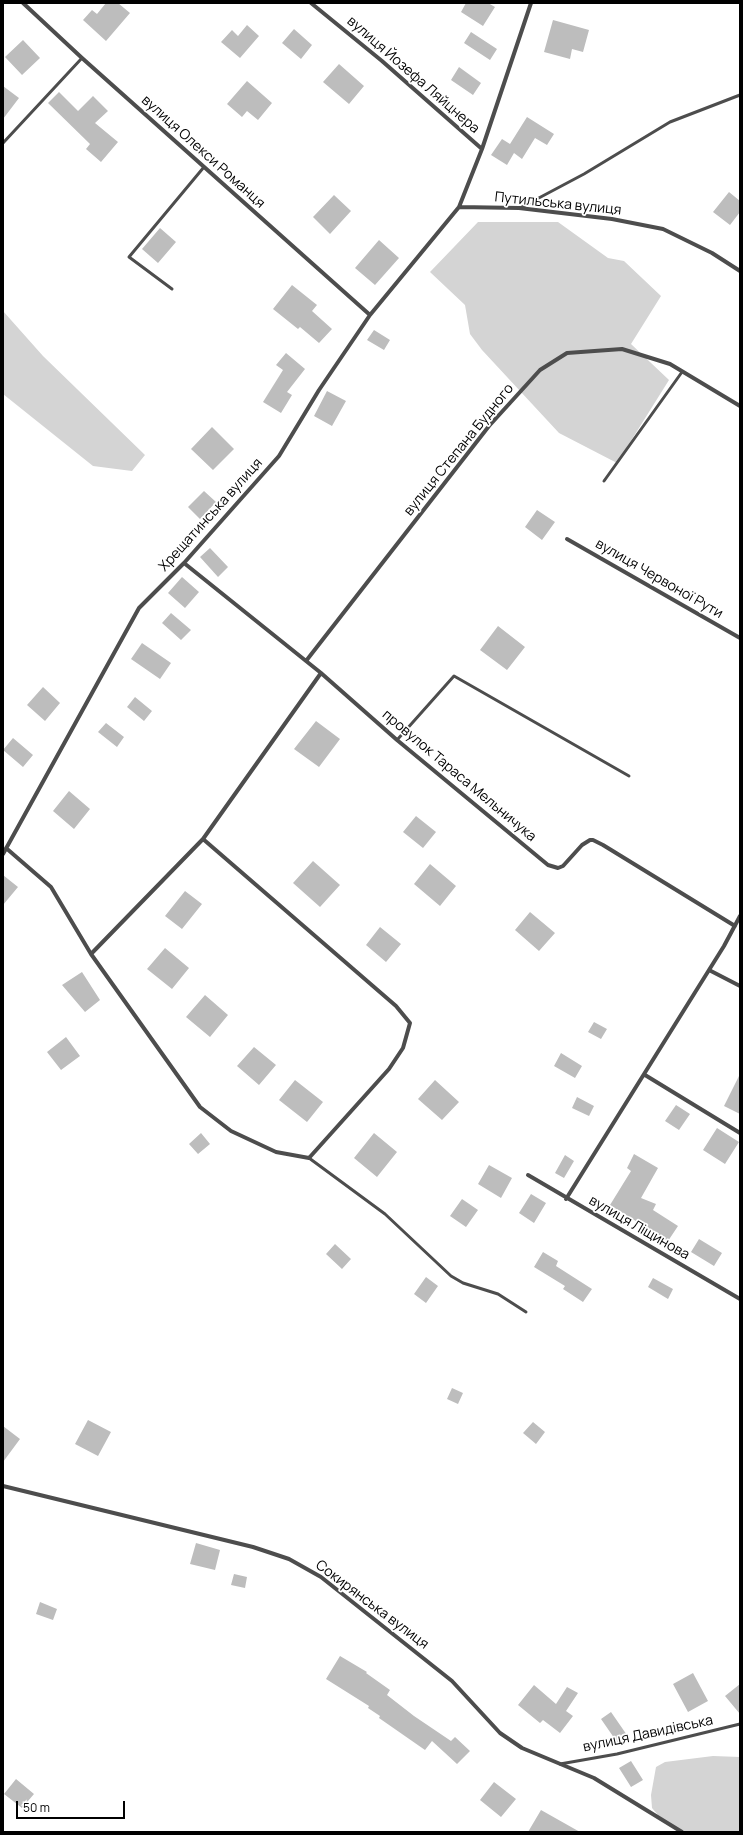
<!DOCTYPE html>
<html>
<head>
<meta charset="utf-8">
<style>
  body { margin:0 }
  #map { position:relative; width:743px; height:1835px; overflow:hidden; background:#fff; font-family:Manrope,sans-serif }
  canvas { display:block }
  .frame { position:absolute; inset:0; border:4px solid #000; pointer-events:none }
  .scale { position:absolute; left:16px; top:1801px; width:109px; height:18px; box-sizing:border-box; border:2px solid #000; border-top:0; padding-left:5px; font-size:12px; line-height:14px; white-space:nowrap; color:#000; -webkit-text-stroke:3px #fff; paint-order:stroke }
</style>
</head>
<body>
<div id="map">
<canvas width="743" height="1835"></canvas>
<div class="frame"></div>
<div class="scale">50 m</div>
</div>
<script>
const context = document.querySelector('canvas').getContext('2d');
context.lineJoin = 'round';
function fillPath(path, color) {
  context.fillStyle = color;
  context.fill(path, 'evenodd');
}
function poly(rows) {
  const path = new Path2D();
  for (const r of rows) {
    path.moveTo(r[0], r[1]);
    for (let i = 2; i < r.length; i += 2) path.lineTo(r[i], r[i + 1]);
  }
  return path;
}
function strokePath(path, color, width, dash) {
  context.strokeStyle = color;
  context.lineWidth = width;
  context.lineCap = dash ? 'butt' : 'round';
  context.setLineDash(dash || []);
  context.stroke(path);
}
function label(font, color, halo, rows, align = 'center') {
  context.font = font + ' Manrope,sans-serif';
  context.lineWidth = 3.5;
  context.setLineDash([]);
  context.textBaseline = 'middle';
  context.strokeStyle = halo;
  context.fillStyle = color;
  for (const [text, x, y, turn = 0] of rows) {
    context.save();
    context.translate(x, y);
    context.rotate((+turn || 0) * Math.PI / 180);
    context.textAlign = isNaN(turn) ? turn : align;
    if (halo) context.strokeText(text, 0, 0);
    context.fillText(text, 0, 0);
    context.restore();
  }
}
const green = poly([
  [478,222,558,222,608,258,624,261,661,296,631,344,669,380,617,463,559,433,482,350,470,334,465,305,430,272],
  [3,311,43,356,145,455,132,471,93,466,3,394],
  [713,1756,740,1757,740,1832,683,1832,658,1815,652,1808,651,1795,656,1767,665,1762]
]);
const building = poly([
  [106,3,118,3,130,13,106,41,83,20,92,10,97,14],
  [466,3,488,3,495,7,483,26,461,12],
  [553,20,589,30,583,52,572,49,570,59,544,52],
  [247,25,259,36,240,58,221,42,232,30,238,36],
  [294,29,312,45,301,59,282,43],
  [471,32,497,49,490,60,464,43],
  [23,40,40,58,22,75,5,57],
  [339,64,364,86,349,104,323,82],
  [459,67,481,83,473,95,451,80],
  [247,81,272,103,258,120,247,111,242,117,227,104],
  [3,86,19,98,3,119],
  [59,92,78,111,93,96,108,111,95,123,118,142,101,162,86,149,90,144,48,103],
  [527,117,554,134,547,145,535,138,522,159,514,153,507,165,491,155,502,139,510,144],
  [729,192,740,201,740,212,730,225,713,212],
  [334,195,351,211,330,234,313,217],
  [160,228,176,242,158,263,142,249],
  [379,240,399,258,375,285,355,268],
  [292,285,317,305,312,311,332,329,319,343,300,327,298,329,273,309],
  [374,330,390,340,384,350,367,340],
  [286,353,305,369,287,392,292,395,281,413,263,402,283,370,276,365],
  [327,391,346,401,332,426,314,416],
  [212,427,234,449,213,470,191,449],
  [204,491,216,502,200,519,188,507],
  [537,510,555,522,542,540,525,527],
  [210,548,228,567,218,577,200,557],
  [182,577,199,592,185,608,168,593],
  [171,613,191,630,181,640,162,623],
  [498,626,525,647,507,670,480,650],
  [142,643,171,663,160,679,131,659],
  [43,687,60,703,45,721,27,705],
  [135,697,152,711,144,721,127,707],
  [316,721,340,739,319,767,294,749],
  [106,723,124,737,117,747,98,732],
  [13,738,33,755,23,767,3,750],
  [69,791,90,809,74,829,53,811],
  [416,816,436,832,423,848,403,832],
  [313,861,340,885,320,907,293,883],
  [430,864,456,886,440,906,414,884],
  [3,875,18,887,3,905],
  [185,891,202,904,182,929,165,916],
  [530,912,555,933,539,951,515,930],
  [380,927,401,944,386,962,366,945],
  [165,948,189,968,172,989,147,969],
  [82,972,100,1000,85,1012,62,985],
  [205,995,228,1015,210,1037,186,1017],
  [594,1022,607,1029,601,1039,588,1032],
  [66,1037,80,1056,61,1070,47,1052],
  [254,1047,276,1065,259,1085,237,1066],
  [561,1053,582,1066,575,1078,554,1066],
  [740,1074,740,1114,724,1106],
  [295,1080,323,1102,307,1122,279,1100],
  [435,1080,459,1102,442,1120,418,1099],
  [577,1097,594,1106,589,1116,572,1108],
  [676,1105,690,1114,679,1130,665,1121],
  [717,1128,739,1142,725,1164,703,1150],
  [201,1133,210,1144,198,1154,189,1144],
  [374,1133,397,1152,377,1177,354,1158],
  [634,1154,658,1168,641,1198,656,1204,653,1210,678,1226,668,1241,610,1205,631,1171,627,1168],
  [565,1155,574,1161,564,1178,555,1173],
  [489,1165,512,1178,501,1198,478,1184],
  [531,1194,546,1203,534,1223,519,1213],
  [462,1199,478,1210,466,1227,450,1216],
  [699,1239,722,1253,714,1266,691,1252],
  [335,1244,351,1259,342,1269,326,1254],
  [543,1252,558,1261,556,1266,592,1289,583,1302,563,1289,565,1286,534,1267],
  [426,1277,438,1286,426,1303,414,1294],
  [653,1278,673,1289,668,1299,648,1287],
  [452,1388,463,1393,458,1404,447,1399],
  [88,1420,111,1432,98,1456,75,1444],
  [533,1422,545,1432,536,1444,523,1433],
  [3,1426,20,1439,3,1462],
  [196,1543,220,1550,215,1570,190,1564],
  [234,1574,247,1577,245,1588,231,1585],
  [40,1602,57,1609,53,1620,36,1614],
  [340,1656,367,1672,366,1673,390,1690,387,1695,414,1716,451,1741,455,1737,470,1751,457,1764,432,1741,425,1750,379,1718,380,1716,368,1708,369,1706,326,1679],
  [693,1673,708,1701,688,1712,673,1684],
  [740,1684,740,1714,725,1696],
  [534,1685,556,1704,567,1687,578,1693,566,1711,573,1716,560,1733,543,1720,540,1723,518,1705],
  [611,1712,629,1738,619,1745,601,1719],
  [631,1761,643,1780,631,1787,619,1768],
  [16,1779,34,1794,22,1808,4,1794],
  [494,1782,516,1799,501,1817,480,1800],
  [541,1810,580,1832,528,1832]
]);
const lane = poly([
  [3,143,82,58],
  [520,208,584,174,670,122,740,95],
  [172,289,129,257,204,167],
  [604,481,682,372],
  [397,740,454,676,629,776],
  [309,1158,385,1214,451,1276,463,1283,498,1294,526,1312],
  [560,1764,617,1754,740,1724]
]);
const street = poly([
  [23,3,82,58,370,315],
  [311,3,382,61,482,149],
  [531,3,482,149,459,207,519,208,612,219,663,229,712,253,740,271],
  [567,539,740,638],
  [184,563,321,673,397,740,548,865,558,868,563,866,582,845,590,840,593,840,603,845,735,926],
  [306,661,489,426,540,370,567,353,622,349,670,364,740,406],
  [6,848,51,887,91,954,200,1107,231,1131,276,1152,309,1158,389,1069,403,1048,410,1023,396,1006,203,839],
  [3,854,139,608,184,563,279,456,319,390,370,315,459,207],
  [91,954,203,839,321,673],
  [709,970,740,986],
  [645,1075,740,1133],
  [528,1175,740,1299],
  [566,1199,724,946,740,916],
  [3,1486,253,1547,289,1559,321,1577,452,1681,500,1733,522,1748,594,1778,682,1832]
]);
const streetNames = [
  ["вулиця Йозефа Ляйцнера",413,75,41],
  ["вулиця Олекси Романця",203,152,42],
  ["Путильська вулиця",558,204,6],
  ["вулиця Степана Будного",459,450,-51],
  ["Хрещатинська вулиця",211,515,-48],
  ["вулиця Червоної Рути",659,579,30],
  ["провулок Тараса Мельничука",459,776,40],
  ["вулиця Ліщинова",639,1228,30],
  ["Сокирянська вулиця",372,1605,37],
  ["вулиця Давидівська",648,1734,-12]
];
fillPath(green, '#d4d4d4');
fillPath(building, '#bdbdbd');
strokePath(lane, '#4d4d4d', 3);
strokePath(street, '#4d4d4d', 4);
label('14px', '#000', '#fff', streetNames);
</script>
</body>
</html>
